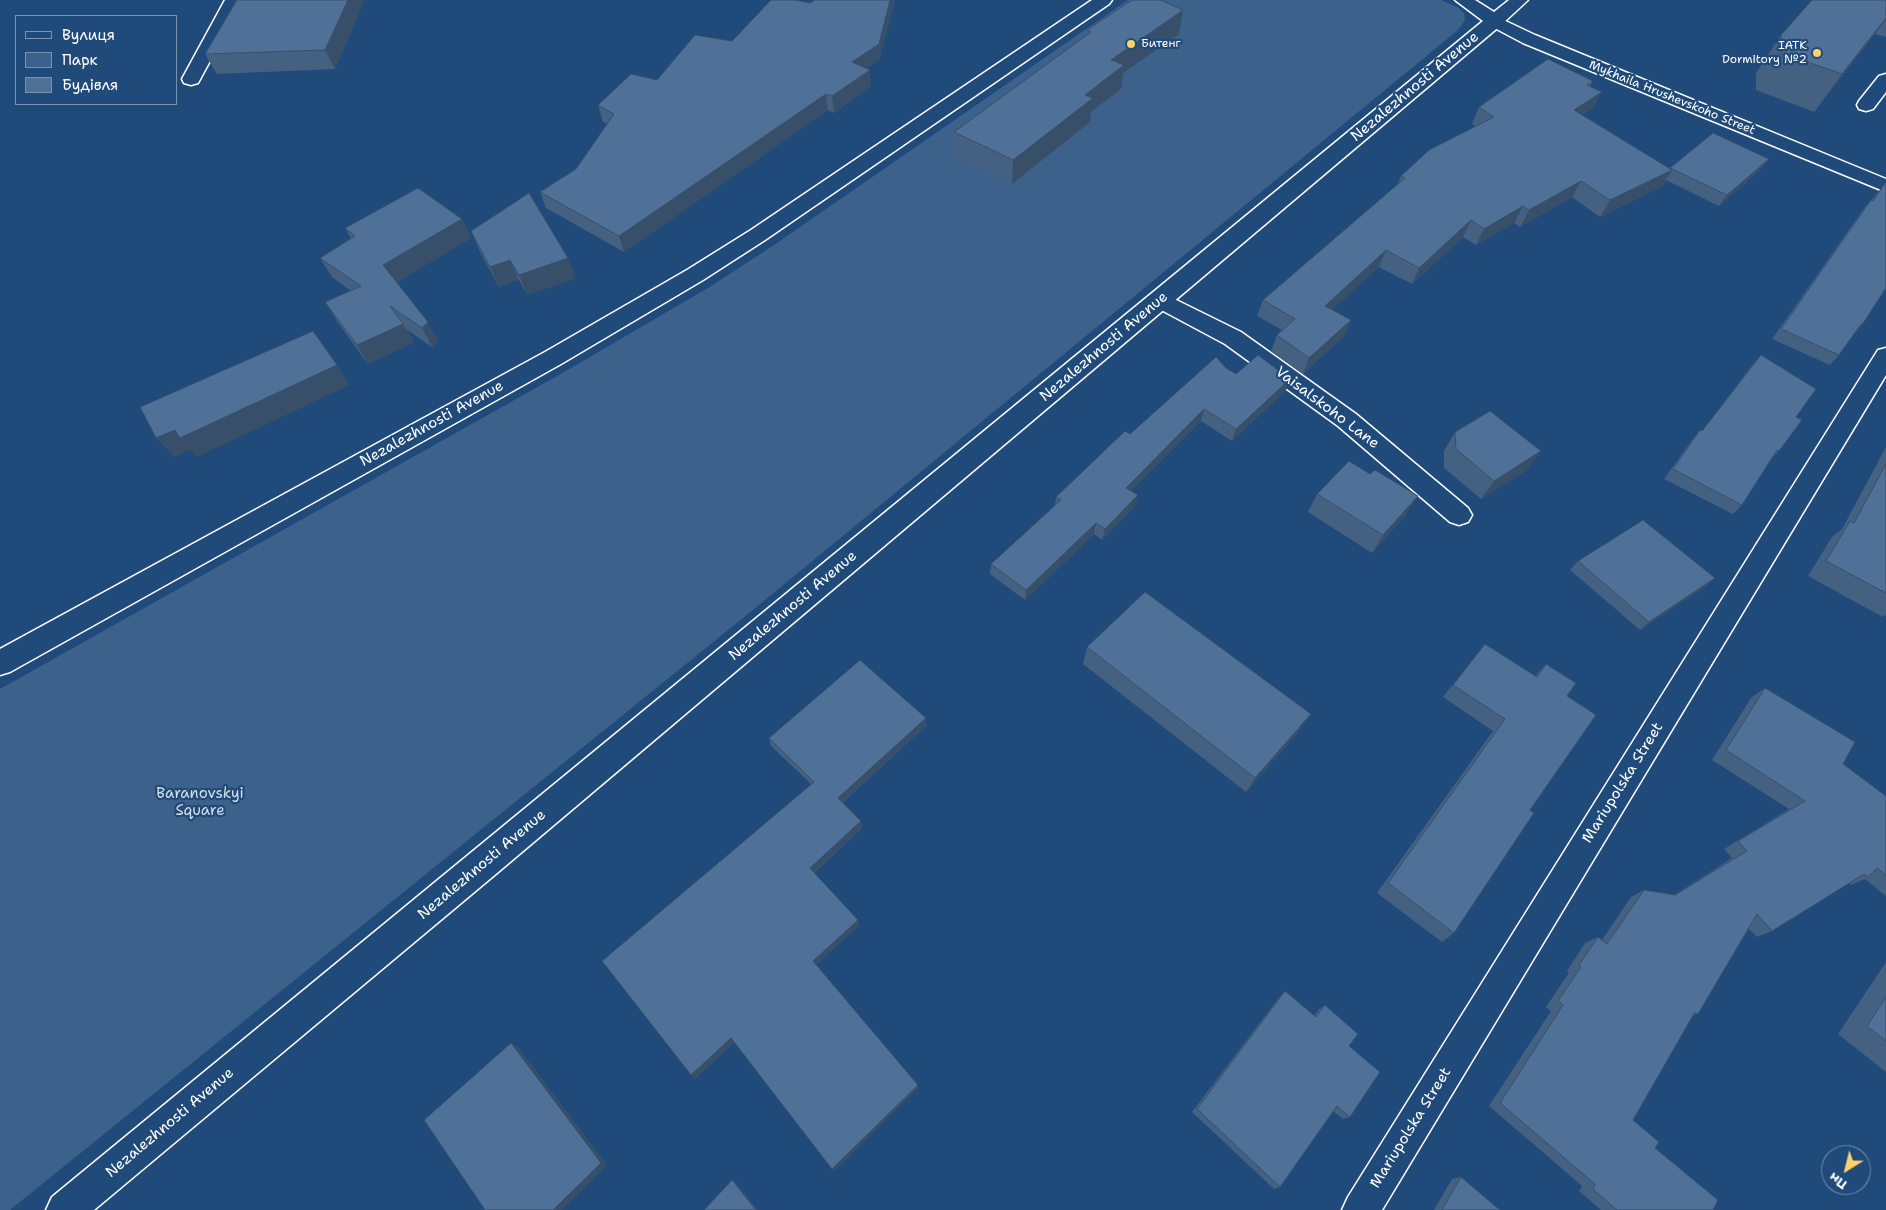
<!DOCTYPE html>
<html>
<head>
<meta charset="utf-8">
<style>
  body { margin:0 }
  #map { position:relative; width:1886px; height:1210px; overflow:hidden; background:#1f4a7a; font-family:"Shantell Sans",sans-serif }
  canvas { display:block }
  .legend { position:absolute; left:15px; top:15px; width:162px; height:90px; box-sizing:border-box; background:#1f4a7a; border:1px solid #7992af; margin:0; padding:6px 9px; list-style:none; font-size:15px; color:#fff }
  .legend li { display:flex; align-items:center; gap:10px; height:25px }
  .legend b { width:25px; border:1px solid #7992af }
  .north { position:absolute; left:1821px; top:1145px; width:50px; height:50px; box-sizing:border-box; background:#1f4a7a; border:1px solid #7992af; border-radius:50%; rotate:216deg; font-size:14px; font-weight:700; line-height:20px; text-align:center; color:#fff }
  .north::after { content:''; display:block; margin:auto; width:18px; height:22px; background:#ffd166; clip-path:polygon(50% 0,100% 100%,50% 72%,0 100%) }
</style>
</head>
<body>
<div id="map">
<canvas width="1886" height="1210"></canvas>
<ul class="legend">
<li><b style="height:6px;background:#1f4a7a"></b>Вулиця</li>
<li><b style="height:14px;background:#3c618b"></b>Парк</li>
<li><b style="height:14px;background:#507197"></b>Будівля</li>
</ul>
<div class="north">Пн</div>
</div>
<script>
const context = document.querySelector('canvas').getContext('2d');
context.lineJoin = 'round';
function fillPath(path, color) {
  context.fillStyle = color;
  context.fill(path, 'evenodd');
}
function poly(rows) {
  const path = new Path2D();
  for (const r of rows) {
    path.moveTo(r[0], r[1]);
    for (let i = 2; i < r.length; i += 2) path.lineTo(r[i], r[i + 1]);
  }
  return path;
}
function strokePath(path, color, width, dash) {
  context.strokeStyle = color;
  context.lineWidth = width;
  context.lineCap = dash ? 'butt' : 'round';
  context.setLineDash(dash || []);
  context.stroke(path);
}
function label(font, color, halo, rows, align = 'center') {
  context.font = font + ' "Shantell Sans",sans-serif';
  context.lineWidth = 4.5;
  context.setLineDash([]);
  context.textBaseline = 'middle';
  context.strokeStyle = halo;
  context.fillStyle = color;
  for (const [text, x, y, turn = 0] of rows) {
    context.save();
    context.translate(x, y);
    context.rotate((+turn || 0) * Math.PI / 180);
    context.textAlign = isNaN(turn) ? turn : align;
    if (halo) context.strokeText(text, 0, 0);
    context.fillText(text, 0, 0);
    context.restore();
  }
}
const green = poly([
  [1128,0,1441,0,1459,8,1464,13,1465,20,1458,30,748,614,10,1210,0,1210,0,689,566,371,711,286,774,245]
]);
const minor = poly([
  [225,0,243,0,198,83,191,85,184,83,182,79,225,0],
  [1495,16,1535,35,1886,179,1886,192,1523,43,1489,25,1486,21,1489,17,1495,16],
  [1886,74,1886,92,1873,109,1866,111,1859,109,1857,105,1859,101,1879,76,1886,74],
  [1160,292,1241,332,1356,414,1468,508,1472,515,1468,522,1459,525,1450,522,1338,426,1225,344,1152,305,1149,300,1152,295,1160,292],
  [1886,348,1886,375,1382,1210,1342,1210,1348,1197,1878,350,1886,348]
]);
const major = poly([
  [1092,0,1112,0,1109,4,765,240,703,280,561,364,10,672,0,675,0,649,545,352,687,270,751,230,1092,0],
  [1455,0,1475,0,1494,12,1509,0,1528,0,1501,25,497,873,94,1210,46,1210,52,1197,1483,21,1455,0]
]);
const wall = poly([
  [237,0,364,0,364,1,335,69,217,74,205,54],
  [815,0,895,0,879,60,867,68,871,86,834,113,828,110,624,252,546,208,540,192,576,169,607,124,603,122,598,105,657,80,732,41,810,3],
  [1886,0,1886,37,1875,34,1814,112,1756,90,1756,73,1781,35],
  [1183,10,1179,34,1123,73,1121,89,1091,112,1090,122,1012,184,954,156,954,132,1087,35,1087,30],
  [1593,81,1590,86,1593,108,1582,115,1670,169,1670,168,1769,159,1761,169,1719,206,1666,180,1661,187,1600,217,1572,197,1520,227,1514,223,1476,245,1463,237,1412,284,1379,267,1332,309,1351,320,1344,336,1303,374,1271,351,1277,335,1282,330,1257,316,1263,300,1397,185,1401,176,1475,126,1472,124,1479,107],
  [1886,182,1862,325,1854,334,1839,355,1830,365,1772,339,1862,211,1871,200,1871,201],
  [462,219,471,238,397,282,438,341,432,347,406,329,414,342,368,364,337,321,325,302,351,291,332,277,320,258,351,239,345,228],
  [471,231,576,278,527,295,519,280,499,287,480,252],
  [1761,355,1779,451,1770,460,1742,505,1733,514,1664,479,1692,440,1700,430,1702,431,1752,365],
  [1226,368,1236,374,1286,390,1232,441,1201,421,1131,491,1135,506,1102,540,1094,534,1025,600,990,574,991,564,1055,505,1056,497,1130,434],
  [1455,432,1527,470,1481,499,1444,468,1444,451],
  [1886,447,1886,615,1883,617,1808,576,1832,537,1842,529],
  [1370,474,1406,515,1372,553,1308,512,1317,494],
  [1578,561,1715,578,1705,587,1640,630,1570,570],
  [1485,644,1535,676,1546,664,1567,696,1530,810,1454,933,1442,942,1377,893,1493,731,1443,697],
  [1087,647,1301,729,1246,792,1083,664],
  [1765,688,1843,764,1886,796,1886,896,1865,879,1851,885,1849,883,1772,931,1757,937,1748,928,1698,1014,1693,1015,1633,1120,1655,1148,1713,1210,1601,1210,1579,1191,1582,1186,1489,1106,1551,1011,1546,1007,1569,973,1567,971,1585,943,1598,937,1602,940,1631,897,1644,890,1674,895,1732,858,1724,849,1789,809,1712,760,1751,698],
  [926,726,842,803,861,821,862,828,814,873,859,925,816,965,918,1088,834,1171,734,1042,695,1079,811,784,771,746,769,738],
  [1886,962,1886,1072,1838,1034],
  [1285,991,1314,1016,1319,1009,1325,1005,1349,1046,1350,1117,1343,1119,1333,1111,1280,1187,1274,1189,1192,1112,1280,996],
  [1461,1177,1500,1210,1434,1210,1452,1179]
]);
const shadedWall = poly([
  [348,0,364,0,364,1,335,69,325,50],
  [890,0,895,0,879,60,853,78,852,62],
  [1183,10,1179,34,1123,73,1121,89,1091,112,1090,122,1012,184,1013,160,1085,95,1111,60],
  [1886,18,1875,34,1814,112,1842,74],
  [870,70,871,86,834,113,832,96],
  [1602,92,1593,108,1565,126,1574,110],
  [826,94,828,110,624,252,619,236],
  [1769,159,1761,169,1719,206,1727,195],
  [1672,170,1661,187,1600,217,1610,200],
  [1581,181,1572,197,1520,227,1529,210],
  [1523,206,1514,223,1476,245,1484,229],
  [462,219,471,238,394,284,383,265],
  [1471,220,1463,237,1412,284,1419,268],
  [1386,250,1379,267,1319,322,1325,306],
  [568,258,576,278,527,295,519,275],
  [510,260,519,280,499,287,490,267],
  [1351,320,1344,336,1303,374,1309,358],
  [428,322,438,341,432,347,422,328],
  [403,324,414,342,368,364,357,345],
  [337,365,350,385,197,457,190,450,174,457,156,438,175,430],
  [1290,379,1286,390,1232,441,1236,429],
  [1204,409,1201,421,1123,499,1126,488],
  [1541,451,1527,470,1481,499,1494,481],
  [1138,495,1135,506,1102,540,1105,529],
  [1418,496,1406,515,1372,553,1383,535],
  [1096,523,1094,534,1025,600,1026,590],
  [1715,578,1705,587,1640,630,1649,622],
  [1311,714,1301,729,1246,792,1255,778],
  [926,718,926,726,839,805,838,798],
  [861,821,862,828,812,874,810,868],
  [858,920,859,925,815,966,813,961],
  [731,1038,734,1042,695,1079,691,1075],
  [511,1043,518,1047,607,1165,562,1210,553,1210],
  [918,1085,918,1088,834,1171,832,1169],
  [732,1180,736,1182,758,1210,756,1210]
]);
const building = poly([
  [237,0,348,0,325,50,205,54,237,0],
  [771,0,795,0,810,3,815,0,890,0,879,44,852,62,870,70,832,96,826,94,619,236,540,192,576,169,614,114,598,105,631,74,657,80,695,35,732,41,771,0],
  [1132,0,1160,0,1183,10,1111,60,1124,65,1085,95,1093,98,1013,160,954,132,1091,32,1087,30,1132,0],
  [1812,0,1886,0,1886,18,1842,74,1782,53,1781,35,1812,0],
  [1548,59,1593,81,1587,85,1602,92,1574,110,1672,170,1610,200,1581,181,1529,210,1523,206,1484,229,1471,220,1419,268,1386,250,1325,306,1351,320,1309,358,1277,335,1295,319,1263,300,1405,178,1401,176,1429,150,1494,117,1479,107,1548,59],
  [1713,133,1769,159,1727,195,1670,168,1713,133],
  [1886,182,1886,288,1862,325,1861,324,1839,355,1781,329,1871,200,1873,201,1886,182],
  [418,188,462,219,383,265,428,322,422,328,390,306,403,324,357,345,325,302,361,286,320,258,355,236,345,228,418,188],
  [529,193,568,258,519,275,510,260,490,267,471,231,529,193],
  [313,331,337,365,180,438,175,430,156,438,140,407,313,331],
  [1258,355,1290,379,1236,429,1204,409,1126,488,1138,495,1105,529,1096,523,1026,590,991,564,1061,500,1056,497,1125,431,1130,434,1216,357,1226,368,1236,374,1258,355],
  [1761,355,1816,389,1796,417,1802,420,1779,451,1777,450,1742,505,1673,469,1700,430,1702,431,1761,355],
  [1490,411,1541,451,1494,481,1456,449,1455,432,1490,411],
  [1349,461,1370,474,1375,470,1418,496,1383,535,1317,494,1349,461],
  [1886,464,1886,593,1826,561,1850,521,1854,523,1886,464],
  [1643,520,1715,578,1649,622,1578,561,1643,520],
  [1145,592,1311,714,1255,778,1087,647,1145,592],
  [1485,644,1537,677,1546,664,1576,683,1567,696,1596,715,1530,810,1534,813,1454,933,1388,883,1505,719,1453,685,1485,644],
  [860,660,926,718,838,798,861,821,810,868,858,920,813,961,918,1085,832,1169,731,1038,691,1075,602,961,814,782,769,738,860,660],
  [1765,688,1855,742,1843,764,1886,796,1886,875,1877,868,1868,877,1864,874,1772,931,1757,914,1698,1014,1695,1012,1633,1120,1659,1142,1655,1148,1718,1200,1713,1210,1617,1210,1593,1189,1595,1184,1500,1103,1563,1005,1558,1001,1581,967,1579,965,1598,937,1607,944,1644,890,1675,895,1747,851,1738,841,1805,801,1726,750,1765,688],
  [1285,991,1316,1017,1325,1005,1358,1034,1349,1046,1380,1072,1350,1117,1337,1106,1280,1187,1197,1109,1285,991],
  [1886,997,1886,1041,1867,1026,1886,997],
  [511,1043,601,1163,553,1210,485,1210,424,1120,511,1043],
  [1461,1177,1500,1210,1442,1210,1461,1177],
  [732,1180,756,1210,704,1210,732,1180]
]);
const markers = [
  [1131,44,5,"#ffd166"],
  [1817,53,5,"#ffd166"]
];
const farPoinames = [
  ["Битенг",1141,44],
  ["IATK",1807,46,"right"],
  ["Dormitory №2",1807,60,"right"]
];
const farStreetnames = [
  ["Mykhaila Hrushevskoho Street",1672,98,22]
];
const streetNames = [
  ["Nezalezhnosti Avenue",1415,87,-40],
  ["Nezalezhnosti Avenue",1104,347,-40],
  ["Vaisalskoho Lane",1327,408,37],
  ["Nezalezhnosti Avenue",432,424,-29],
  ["Nezalezhnosti Avenue",793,606,-40],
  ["Mariupolska Street",1623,783,-58],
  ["Nezalezhnosti Avenue",482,865,-40],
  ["Nezalezhnosti Avenue",170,1123,-40],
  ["Mariupolska Street",1411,1128,-58]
];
const parkNames = [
  ["Baranovskyi",200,794],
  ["Square",200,811]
];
fillPath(green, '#3c618b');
strokePath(minor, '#fff', 3);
strokePath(major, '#fff', 3);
fillPath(minor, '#1f4a7a');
fillPath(major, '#1f4a7a');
fillPath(wall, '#456182');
fillPath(shadedWall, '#384f6a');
fillPath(building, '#507197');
strokePath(building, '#384f6a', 1);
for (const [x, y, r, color] of markers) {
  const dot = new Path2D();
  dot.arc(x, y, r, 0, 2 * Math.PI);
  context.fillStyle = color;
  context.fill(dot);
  strokePath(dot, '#1f4a7a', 2);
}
label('12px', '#fff', '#1f4a7a', farPoinames, 'left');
label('12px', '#fff', '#1f4a7a', farStreetnames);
label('15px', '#fff', '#1f4a7a', streetNames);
label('15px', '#d8dfe8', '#1f4a7a', parkNames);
</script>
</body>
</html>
